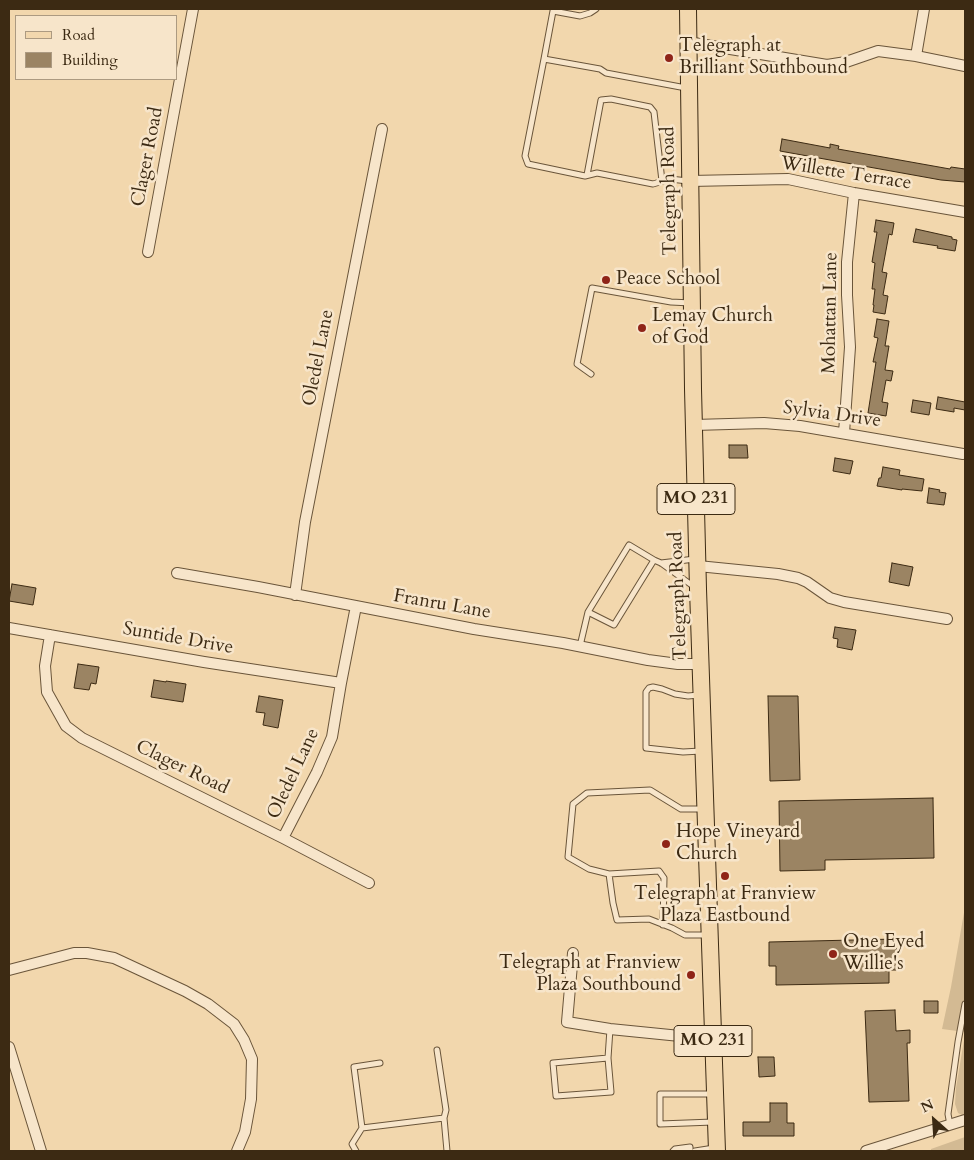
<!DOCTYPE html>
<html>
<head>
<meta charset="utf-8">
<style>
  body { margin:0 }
  #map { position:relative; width:974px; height:1160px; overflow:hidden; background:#f2d7ad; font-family:Cardo,serif }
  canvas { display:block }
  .frame { position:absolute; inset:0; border:10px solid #3c2a13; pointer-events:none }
  .legend { position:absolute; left:15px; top:15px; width:162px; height:65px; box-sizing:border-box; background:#f7e5ca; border:1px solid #ac9a81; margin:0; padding:6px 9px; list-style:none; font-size:15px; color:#3c2a13 }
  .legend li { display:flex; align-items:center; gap:10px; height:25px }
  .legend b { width:25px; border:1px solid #ac9a81 }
  .north { position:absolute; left:909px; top:1095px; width:50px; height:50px; -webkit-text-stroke:4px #f7e5ca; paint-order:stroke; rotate:334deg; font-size:14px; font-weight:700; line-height:20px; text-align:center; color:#3c2a13 }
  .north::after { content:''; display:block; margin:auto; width:18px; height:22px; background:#3c2a13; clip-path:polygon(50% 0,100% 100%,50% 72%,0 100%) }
</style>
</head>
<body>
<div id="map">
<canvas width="974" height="1160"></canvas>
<div class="frame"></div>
<ul class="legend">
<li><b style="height:6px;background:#f2d7ad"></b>Road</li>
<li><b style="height:14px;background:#9b8463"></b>Building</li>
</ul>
<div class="north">N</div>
</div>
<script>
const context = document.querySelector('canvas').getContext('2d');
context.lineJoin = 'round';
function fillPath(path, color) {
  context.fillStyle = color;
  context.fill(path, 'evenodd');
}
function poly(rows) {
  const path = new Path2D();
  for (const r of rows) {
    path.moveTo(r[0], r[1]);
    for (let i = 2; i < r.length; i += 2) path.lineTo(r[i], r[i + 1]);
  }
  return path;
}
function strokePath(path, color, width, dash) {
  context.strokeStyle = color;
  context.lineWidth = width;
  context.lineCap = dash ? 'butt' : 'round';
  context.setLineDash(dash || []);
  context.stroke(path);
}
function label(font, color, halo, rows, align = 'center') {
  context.font = font + ' Cardo,serif';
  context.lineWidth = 5;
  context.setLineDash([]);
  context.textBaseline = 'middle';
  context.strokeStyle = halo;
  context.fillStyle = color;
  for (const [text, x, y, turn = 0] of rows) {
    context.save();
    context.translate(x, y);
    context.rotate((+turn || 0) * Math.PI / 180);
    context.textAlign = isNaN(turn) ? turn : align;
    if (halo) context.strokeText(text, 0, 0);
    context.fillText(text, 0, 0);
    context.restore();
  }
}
const green = poly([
  [965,907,965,1032,942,1029,951,987],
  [965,1034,965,1115,964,1116,958,1113,955,1104,956,1088],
  [965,1137,965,1151,931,1151,931,1149]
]);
const building = poly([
  [782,139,830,148,830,144,839,146,838,149,950,169,951,167,965,169,965,182,941,180,780,151,782,139],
  [876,220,894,223,892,235,889,234,882,272,887,273,883,295,888,296,885,314,873,312,874,305,873,305,875,289,872,289,875,263,872,262,877,232,874,232,876,220],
  [916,229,952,237,952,239,957,240,955,251,937,248,938,246,913,242,916,229],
  [877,319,889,321,885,346,889,346,885,370,893,371,891,381,886,380,882,402,888,403,886,416,868,413,876,362,873,362,878,338,874,337,877,319],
  [938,397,965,402,965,410,954,408,954,412,936,409,938,397],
  [913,400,931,403,929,415,911,412,913,400],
  [729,445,747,445,748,458,729,458,729,445],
  [835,458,853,461,850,474,833,471,835,458],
  [883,467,900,470,899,475,924,479,922,491,902,489,902,490,877,486,879,478,881,478,883,467],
  [929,488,940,490,939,492,946,493,944,505,927,503,929,488],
  [892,563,913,567,909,586,889,582,892,563],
  [12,584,36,588,33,605,9,601,12,584],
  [835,627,856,630,852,650,837,647,838,639,833,638,835,627],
  [78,664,99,667,96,684,91,683,89,690,74,688,78,664],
  [154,680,166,682,166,681,186,684,183,702,151,697,154,680],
  [259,696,283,700,278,728,263,725,265,713,256,712,259,696],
  [768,696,798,696,800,780,770,781,768,696],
  [933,798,934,858,825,860,825,870,780,871,779,801,933,798],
  [896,939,897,970,889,970,889,983,776,985,776,966,769,966,769,942,896,939],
  [924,1001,938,1001,938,1013,924,1013,924,1001],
  [895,1010,896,1031,910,1030,910,1043,907,1043,909,1101,869,1102,865,1011,895,1010],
  [758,1057,774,1057,775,1076,759,1077,758,1057],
  [770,1103,787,1103,787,1123,794,1123,794,1136,743,1136,743,1122,770,1122,770,1103]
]);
const lane = poly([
  [554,9,553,11,580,16,590,13,596,9],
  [544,59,553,11],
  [686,88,606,73,600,69,544,59,525,156,528,164,585,176,597,173,653,184,670,179,688,181],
  [587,175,601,100,611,99,650,107,654,112,662,181],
  [591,374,577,364,592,288,671,302,691,303],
  [654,560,661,563,693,586],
  [661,563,695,559],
  [580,646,588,612,629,545,654,560,614,625,588,612],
  [699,695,688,696,675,694,662,689,653,687,649,688,646,692,646,748,683,752,701,751],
  [702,809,681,809,650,790,587,793,573,804,568,857,589,869,609,874,613,903,617,920,649,919,672,928,685,935,707,935],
  [609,874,659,871,664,878,663,925],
  [437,1050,446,1110,444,1118,447,1151],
  [608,1058,553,1063,556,1096,611,1092,608,1058,610,1029],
  [713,1122,660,1124,660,1094,714,1094],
  [950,1125,948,1114,958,1042,965,1004],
  [362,1128,444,1118],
  [356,1151,352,1144,362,1128,354,1067,380,1063],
  [673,1151,675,1149,690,1147,690,1151],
  [695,1151,714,1148]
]);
const street = poly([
  [688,42,827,65,846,62,878,51,916,56,965,66],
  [916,56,924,9],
  [690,181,788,179,854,193,965,212],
  [148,252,193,9],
  [694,425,764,423,800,426,963,454],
  [844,433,850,347,847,295,847,262,854,193],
  [698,566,778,574,798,578,807,582,830,598,844,602,947,619],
  [177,573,258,587,474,629,563,643,648,660,678,664,701,664],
  [295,595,305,522,382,129],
  [9,628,204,662,341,683],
  [50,635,45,666,47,692,66,726,82,738,283,838,369,883],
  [283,838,317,772,332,737,341,683,356,606],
  [573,953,567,1022,610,1029,690,1037,713,1036],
  [9,970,74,953,87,953,114,958,185,991,208,1004,234,1024,244,1040,252,1059,251,1099,245,1132,237,1151],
  [9,1047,41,1151],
  [866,1151,965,1120]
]);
const primary = poly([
  [688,9,693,389,698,589,717,1151]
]);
const markers = [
  [669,58,5,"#8f2418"],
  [606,280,5,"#8f2418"],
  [642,328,5,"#8f2418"],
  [666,844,5,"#8f2418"],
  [725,876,5,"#8f2418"],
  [833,954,5,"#8f2418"],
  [691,975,5,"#8f2418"]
];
const shields = [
  [696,499,78],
  [713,1041,78]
];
const shieldNames = [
  ["MO 231",696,499],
  ["MO 231",713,1041]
];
const poiNames = [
  ["Telegraph at",679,47],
  ["Brilliant Southbound",679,69],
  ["Peace School",616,280],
  ["Lemay Church",652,317],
  ["of God",652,339],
  ["Hope Vineyard",676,833],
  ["Church",676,855],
  ["Telegraph at Franview",725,895,"center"],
  ["Plaza Eastbound",725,917,"center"],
  ["One Eyed",843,943],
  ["Willie's",843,965],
  ["Telegraph at Franview",681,964,"right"],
  ["Plaza Southbound",681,986,"right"]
];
const streetNames = [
  ["Clager Road",148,157,-79],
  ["Willette Terrace",846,174,9],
  ["Telegraph Road",670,191,-91],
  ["Mohattan Lane",831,313,-89],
  ["Oledel Lane",319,358,-79],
  ["Sylvia Drive",832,415,8],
  ["Telegraph Road",679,596,-92],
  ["Franru Lane",442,605,10],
  ["Suntide Drive",178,639,10],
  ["Clager Road",182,768,26],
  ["Oledel Lane",294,774,-65]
];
fillPath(green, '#d3ba93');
fillPath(building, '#9b8463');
strokePath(building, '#3c2a13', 1);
strokePath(lane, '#6a553a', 7);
strokePath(street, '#6a553a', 12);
strokePath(primary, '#3c2a13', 18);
strokePath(lane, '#f7e5ca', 5);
strokePath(street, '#f7e5ca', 10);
strokePath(primary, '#f2d7ad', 16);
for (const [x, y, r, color] of markers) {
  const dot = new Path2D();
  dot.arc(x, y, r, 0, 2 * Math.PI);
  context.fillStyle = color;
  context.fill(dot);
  strokePath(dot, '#f7e5ca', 2);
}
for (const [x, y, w] of shields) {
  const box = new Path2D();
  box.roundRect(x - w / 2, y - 15.5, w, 31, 4);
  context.fillStyle = '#f7e5ca';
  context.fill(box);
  strokePath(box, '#3c2a13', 1);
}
label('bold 18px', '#3c2a13', null, shieldNames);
label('19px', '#3c2a13', '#f7e5ca', poiNames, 'left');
label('19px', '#3c2a13', '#f7e5ca', streetNames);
</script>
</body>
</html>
